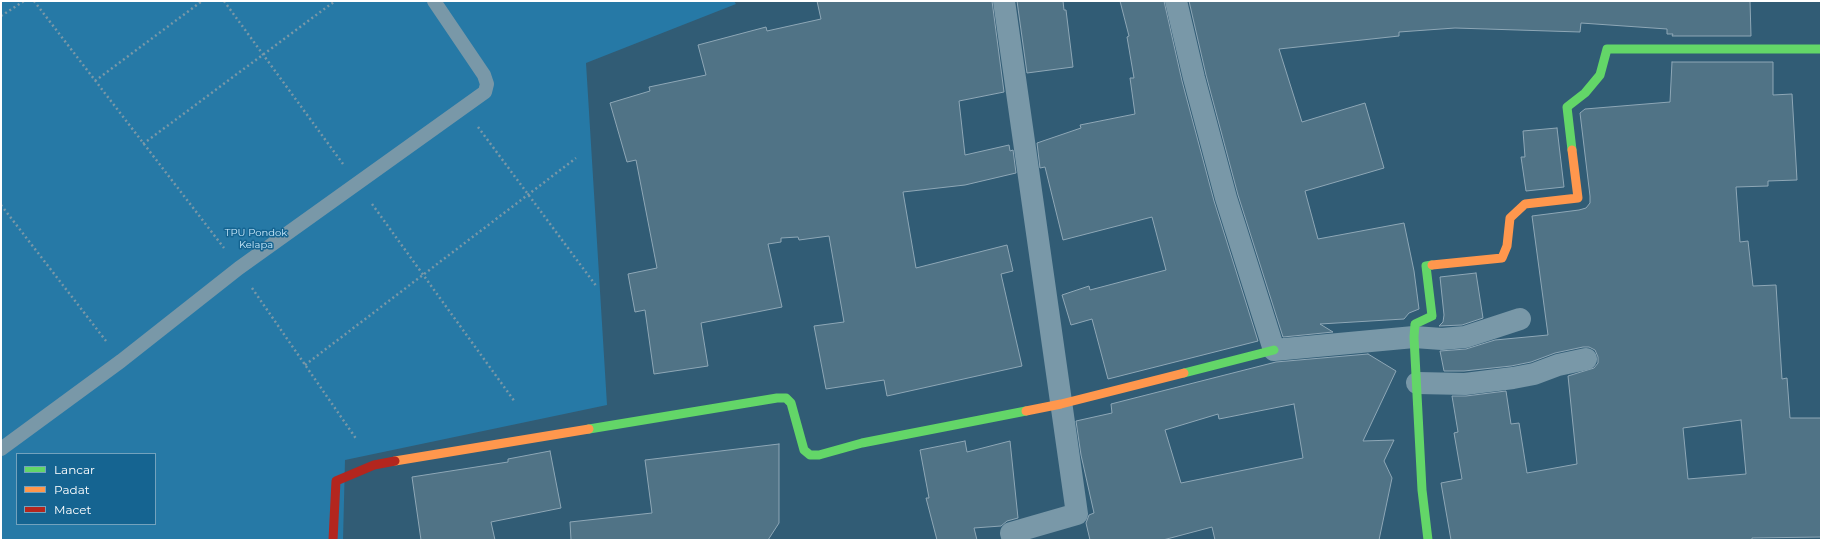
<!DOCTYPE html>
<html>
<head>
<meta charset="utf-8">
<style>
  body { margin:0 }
  #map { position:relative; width:1822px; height:541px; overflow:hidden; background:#315c75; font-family:Montserrat,sans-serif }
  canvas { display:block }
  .frame { position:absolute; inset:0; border:2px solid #fff; pointer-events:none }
  .legend { position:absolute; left:16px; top:453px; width:140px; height:72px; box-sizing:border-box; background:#156491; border:1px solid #73a2bd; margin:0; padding:5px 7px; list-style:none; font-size:12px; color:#fff }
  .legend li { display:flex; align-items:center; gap:8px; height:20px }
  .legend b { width:20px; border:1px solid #73a2bd }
</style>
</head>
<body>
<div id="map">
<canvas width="1822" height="541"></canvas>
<div class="frame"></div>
<ul class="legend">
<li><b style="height:5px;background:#63d668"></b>Lancar</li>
<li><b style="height:5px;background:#ff974d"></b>Padat</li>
<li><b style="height:5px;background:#b3261e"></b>Macet</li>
</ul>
</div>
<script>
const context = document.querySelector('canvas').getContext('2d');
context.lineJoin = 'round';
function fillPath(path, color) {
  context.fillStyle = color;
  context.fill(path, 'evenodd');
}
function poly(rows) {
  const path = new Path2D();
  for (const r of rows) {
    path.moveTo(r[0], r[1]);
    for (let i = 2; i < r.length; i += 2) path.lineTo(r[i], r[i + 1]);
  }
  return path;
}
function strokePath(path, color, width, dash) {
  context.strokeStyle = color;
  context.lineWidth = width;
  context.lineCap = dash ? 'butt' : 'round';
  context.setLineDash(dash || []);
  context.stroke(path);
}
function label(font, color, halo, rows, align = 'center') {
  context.font = font + ' Montserrat,sans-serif';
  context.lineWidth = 3;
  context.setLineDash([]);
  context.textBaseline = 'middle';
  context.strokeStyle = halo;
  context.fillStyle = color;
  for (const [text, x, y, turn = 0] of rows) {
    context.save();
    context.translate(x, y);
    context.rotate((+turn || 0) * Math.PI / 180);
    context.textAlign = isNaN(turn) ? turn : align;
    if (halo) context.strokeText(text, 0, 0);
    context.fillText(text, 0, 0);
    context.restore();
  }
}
const green = poly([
  [1,1,734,1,736,4,586,63,607,405,345,460,343,540,1,540],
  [17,454,155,454,155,524,17,524]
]);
const building = poly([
  [817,1,992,1,1004,92,959,101,965,155,1009,145,1010,151,1013,150,1016,173,965,185,903,192,916,268,1007,245,1013,271,1001,274,1022,366,887,396,884,380,826,389,814,326,844,322,829,236,799,240,798,237,781,238,781,242,768,244,782,307,701,323,708,366,654,374,645,310,635,312,628,274,657,268,636,160,627,162,610,103,650,91,649,87,706,75,698,45,766,27,767,31,821,19,817,1],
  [1017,1,1063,1,1064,10,1066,10,1073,67,1027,73,1017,1],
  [1120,1,1164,1,1182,81,1214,201,1258,341,1108,379,1092,319,1071,325,1062,295,1089,286,1090,290,1166,270,1152,217,1063,240,1045,167,1040,168,1037,143,1081,128,1080,125,1135,114,1130,78,1134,78,1127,37,1129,36,1120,1],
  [1189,1,1750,1,1751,36,1672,36,1673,34,1667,34,1667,29,1581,23,1580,32,1455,28,1399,32,1399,36,1279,49,1302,122,1365,103,1384,168,1305,191,1318,239,1404,223,1414,271,1419,309,1409,313,1404,319,1320,324,1333,332,1283,337,1238,195,1206,75,1189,1],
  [1672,62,1773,62,1773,95,1792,94,1797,180,1768,181,1768,186,1736,187,1740,242,1748,241,1753,286,1776,285,1782,379,1787,378,1790,418,1821,418,1821,537,1752,538,1752,540,1451,540,1441,483,1462,479,1454,433,1458,432,1452,396,1466,396,1506,391,1511,424,1519,423,1527,473,1577,464,1568,376,1594,368,1598,363,1598,357,1595,350,1589,347,1583,347,1555,353,1531,362,1511,366,1464,371,1444,371,1440,351,1466,349,1495,340,1548,335,1532,216,1579,210,1586,208,1590,203,1590,196,1580,113,1585,109,1670,102,1672,62],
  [1741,420,1746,474,1688,479,1683,428,1741,420],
  [1557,128,1564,187,1526,191,1521,157,1525,157,1523,131,1557,128],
  [1476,273,1483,318,1462,325,1439,326,1443,322,1444,315,1440,277,1476,273],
  [1368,354,1396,371,1363,441,1394,440,1384,461,1392,478,1379,540,1215,540,1212,527,1163,540,1090,540,1086,523,1089,515,1094,513,1081,455,1076,421,1112,413,1111,404,1276,362,1368,354],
  [1294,404,1303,458,1181,483,1165,430,1218,414,1219,419,1294,404],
  [965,441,967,452,1010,441,1018,518,1007,521,1001,526,974,528,977,540,937,540,926,498,929,498,920,450,965,441],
  [779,444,779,523,768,540,571,540,570,522,652,513,645,460,779,444],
  [550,451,561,508,491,522,495,540,421,540,412,477,508,462,508,459,550,451]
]);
const path = poly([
  [34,1,224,248],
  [224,1,343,164],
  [1,16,24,1],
  [95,81,202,1],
  [478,127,597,287],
  [143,144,335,1],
  [372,204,515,402],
  [1,205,106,341],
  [252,288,357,440],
  [305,365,576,158]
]);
const lane = poly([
  [1,449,121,361,239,268,485,92,487,84,484,75,434,1]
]);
const street = poly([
  [1004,1,1077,514,1011,533,1013,540],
  [1176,1,1194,78,1226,198,1274,350,1414,337,1442,339,1465,337,1520,319],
  [1417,383,1465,384,1513,378,1534,374,1558,365,1586,359]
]);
const fast = poly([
  [1572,150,1567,107,1585,93,1600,75,1607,49,1821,49],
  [1184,373,1274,350],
  [589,429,777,398,786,398,791,403,804,450,810,455,819,455,862,443,1026,411],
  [1428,540,1422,490,1414,337,1415,324,1432,316,1426,266,1432,265]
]);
const slow = poly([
  [1432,265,1502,258,1507,246,1510,218,1525,204,1578,198,1572,150],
  [1026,411,1061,404,1184,373],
  [395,461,589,429]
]);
const jam = poly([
  [333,540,336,481,374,465,395,461]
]);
const parkNames = [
  ["TPU Pondok",256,233],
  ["Kelapa",256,245]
];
fillPath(green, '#2679a6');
fillPath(building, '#507386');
strokePath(building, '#8ea7b6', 1);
strokePath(path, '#7998a8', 2.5, [2, 3]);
strokePath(lane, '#7998a8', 14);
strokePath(street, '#7998a8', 22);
strokePath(fast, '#63d668', 9);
strokePath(slow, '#ff974d', 9);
strokePath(jam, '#b3261e', 9);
label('10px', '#c9eafc', '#156491', parkNames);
</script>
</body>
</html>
